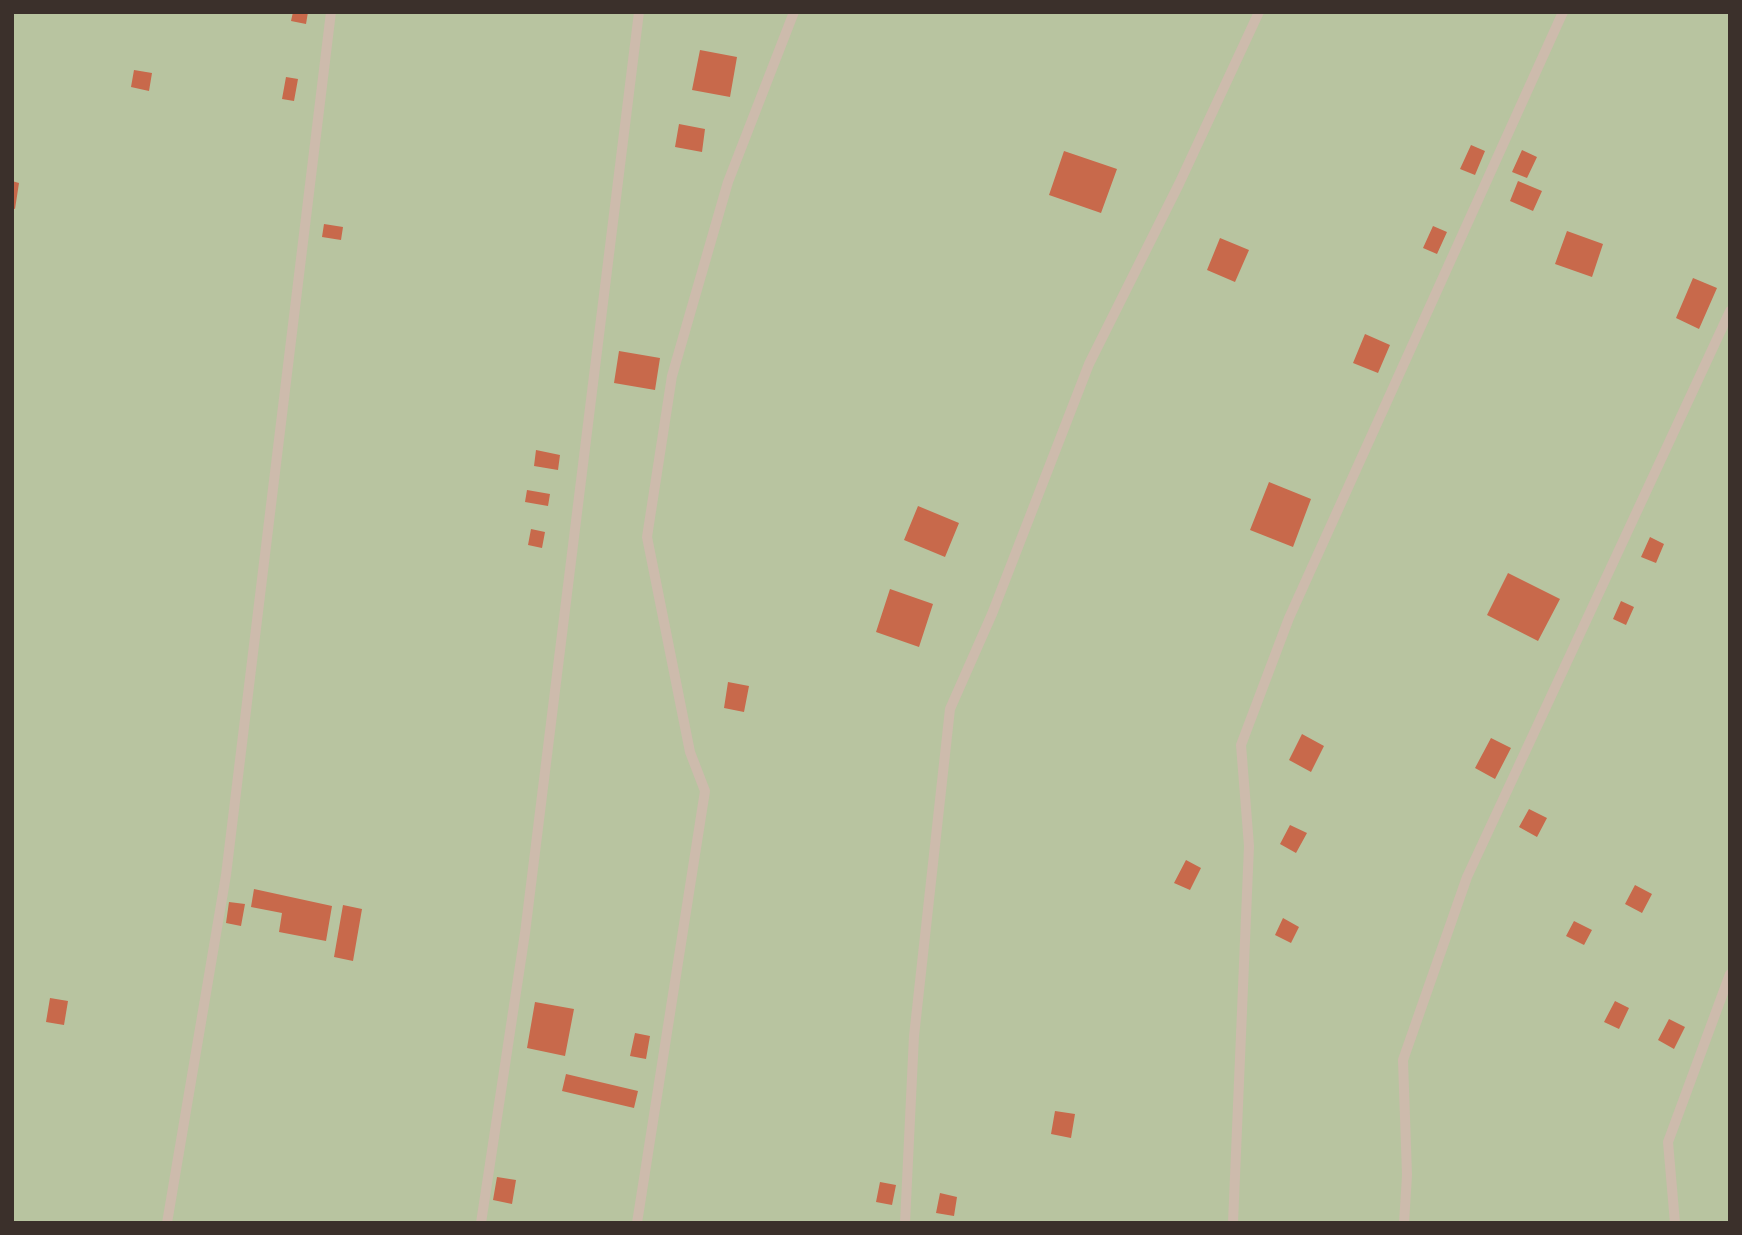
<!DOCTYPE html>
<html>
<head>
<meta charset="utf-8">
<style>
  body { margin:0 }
  #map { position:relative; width:1742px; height:1235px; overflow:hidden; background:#f4ebe1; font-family:Commissioner,sans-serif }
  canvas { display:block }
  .frame { position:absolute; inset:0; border:14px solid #3b302b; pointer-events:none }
</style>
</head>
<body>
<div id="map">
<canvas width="1742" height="1235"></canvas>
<div class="frame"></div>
</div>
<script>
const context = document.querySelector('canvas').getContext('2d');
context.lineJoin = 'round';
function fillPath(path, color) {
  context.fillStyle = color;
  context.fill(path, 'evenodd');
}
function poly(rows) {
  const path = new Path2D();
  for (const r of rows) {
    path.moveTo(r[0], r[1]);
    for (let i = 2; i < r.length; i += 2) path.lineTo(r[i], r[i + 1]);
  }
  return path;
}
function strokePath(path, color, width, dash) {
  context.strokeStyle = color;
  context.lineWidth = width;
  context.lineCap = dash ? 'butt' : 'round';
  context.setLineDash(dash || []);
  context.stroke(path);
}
const green = poly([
  [12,12,1730,12,1730,1223,12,1223]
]);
const building = poly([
  [293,12,308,12,306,24,291,21],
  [700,50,737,57,730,97,692,90],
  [134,70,152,73,149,91,131,87],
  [286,77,298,79,294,101,282,99],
  [679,124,705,129,702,152,675,147],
  [1471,145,1485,151,1475,175,1460,169],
  [1522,150,1537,157,1527,178,1512,172],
  [1064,151,1117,169,1101,213,1049,195],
  [12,181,19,183,15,209,12,208],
  [1518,181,1542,191,1533,211,1510,201],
  [324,224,343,227,341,240,322,237],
  [1433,226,1447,232,1437,254,1423,248],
  [1567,231,1603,244,1592,277,1555,264],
  [1220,238,1249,250,1235,282,1207,270],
  [1693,278,1717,288,1699,329,1676,318],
  [1365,334,1390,345,1378,373,1353,363],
  [619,351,660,358,655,390,614,383],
  [536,450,560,455,558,470,534,466],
  [1269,482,1311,499,1293,547,1250,530],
  [527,490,550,494,548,506,525,502],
  [918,506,959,523,945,557,904,540],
  [531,529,545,532,542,548,528,545],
  [1650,537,1664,544,1656,563,1641,557],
  [1508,573,1560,599,1538,641,1487,615],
  [890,589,933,604,919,647,876,632],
  [1621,601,1634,607,1626,625,1613,619],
  [728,682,749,686,744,712,724,708],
  [1302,734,1324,746,1311,772,1289,760],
  [1491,738,1511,748,1495,779,1475,768],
  [1529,809,1547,818,1537,837,1519,827],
  [1290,825,1307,833,1296,853,1280,844],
  [1186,860,1201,868,1190,890,1174,883],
  [1635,885,1652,894,1642,913,1625,904],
  [254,889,332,906,326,941,279,932,282,913,251,907],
  [229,902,245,904,241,926,226,923],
  [343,905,362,909,353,961,334,957],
  [1283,918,1299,927,1291,943,1275,935],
  [1574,921,1592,930,1584,945,1566,936],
  [50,998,68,1001,64,1025,46,1022],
  [1615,1001,1629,1008,1619,1029,1604,1022],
  [535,1002,574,1009,565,1056,527,1048],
  [1669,1019,1685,1027,1674,1049,1658,1040],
  [635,1033,650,1036,646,1059,630,1056],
  [566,1074,638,1091,634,1108,562,1091],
  [1055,1111,1075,1114,1071,1138,1051,1134],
  [497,1177,516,1180,512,1204,493,1200],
  [880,1182,896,1185,892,1205,876,1202],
  [940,1193,957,1197,954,1216,936,1213]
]);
const service = poly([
  [167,1223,226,875,331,12],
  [481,1223,525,933,639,12],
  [637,1223,705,791,690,752,647,537,672,376,728,182,794,12],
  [905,1223,914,1036,950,709,992,614,1089,364,1179,184,1259,12],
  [1233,1223,1249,846,1241,745,1289,618,1563,12],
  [1404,1223,1407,1175,1403,1060,1467,877,1730,311],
  [1675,1223,1668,1142,1730,974]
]);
fillPath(green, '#b8c4a0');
fillPath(building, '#c8694b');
strokePath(service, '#cdbbac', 10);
</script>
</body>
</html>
